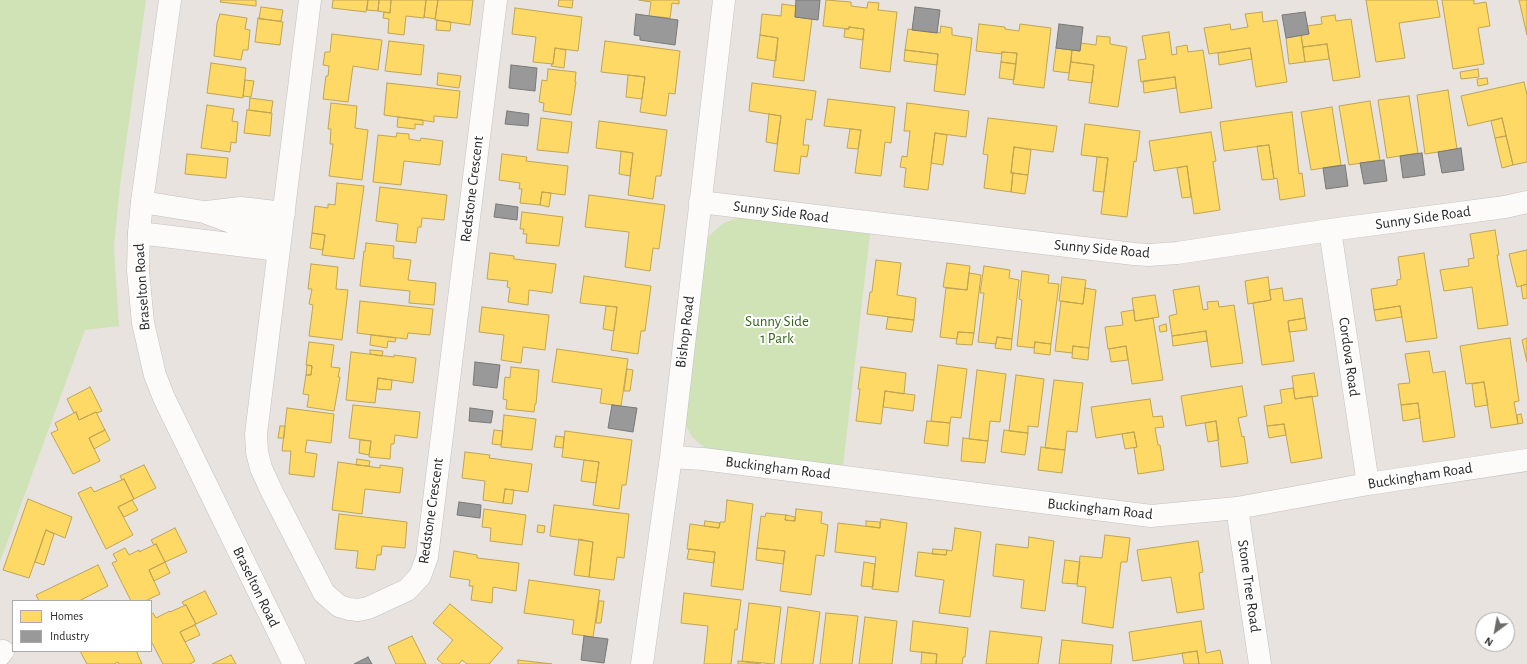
<!DOCTYPE html>
<html>
<head>
<meta charset="utf-8">
<style>
  body { margin:0 }
  #map { position:relative; width:1527px; height:664px; overflow:hidden; background:#e8e3df; font-family:"Alegreya Sans",sans-serif }
  canvas { display:block }
  .legend { position:absolute; left:12px; top:600px; width:140px; height:52px; box-sizing:border-box; background:#fff; border:1px solid #aaa; margin:0; padding:5px 7px; list-style:none; font-size:12px; color:#2a2a2a }
  .legend li { display:flex; align-items:center; gap:8px; height:20px }
  .legend b { width:20px; border:1px solid #aaa }
  .north { position:absolute; left:1475px; top:612px; width:40px; height:40px; box-sizing:border-box; background:#fff; border:1px solid #aaa; border-radius:50%; rotate:212deg; font-size:11px; font-weight:700; line-height:16px; text-align:center; color:#2a2a2a }
  .north::after { content:''; display:block; margin:auto; width:14px; height:18px; background:#6c6b69; clip-path:polygon(50% 0,100% 100%,50% 72%,0 100%) }
</style>
</head>
<body>
<div id="map">
<canvas width="1527" height="664"></canvas>
<ul class="legend">
<li><b style="height:11px;background:#ffd966"></b>Homes</li>
<li><b style="height:11px;background:#999"></b>Industry</li>
</ul>
<div class="north">N</div>
</div>
<script>
const context = document.querySelector('canvas').getContext('2d');
context.lineJoin = 'round';
function fillPath(path, color) {
  context.fillStyle = color;
  context.fill(path, 'evenodd');
}
function poly(rows) {
  const path = new Path2D();
  for (const r of rows) {
    path.moveTo(r[0], r[1]);
    for (let i = 2; i < r.length; i += 2) path.lineTo(r[i], r[i + 1]);
  }
  return path;
}
function strokePath(path, color, width, dash) {
  context.strokeStyle = color;
  context.lineWidth = width;
  context.lineCap = dash ? 'butt' : 'round';
  context.setLineDash(dash || []);
  context.stroke(path);
}
function label(font, color, halo, rows, align = 'center') {
  context.font = font + ' "Alegreya Sans",sans-serif';
  context.lineWidth = 4;
  context.setLineDash([]);
  context.textBaseline = 'middle';
  context.strokeStyle = halo;
  context.fillStyle = color;
  for (const [text, x, y, turn = 0] of rows) {
    context.save();
    context.translate(x, y);
    context.rotate((+turn || 0) * Math.PI / 180);
    context.textAlign = isNaN(turn) ? turn : align;
    if (halo) context.strokeText(text, 0, 0);
    context.fillText(text, 0, 0);
    context.restore();
  }
}
const green = poly([
  [0,0,146,0,120,186,114,247,119,326,85,330,0,562],
  [739,217,870,234,843,466,709,450,700,444,692,437,686,426,684,414,704,245,709,236,722,224]
]);
const homes = poly([
  [221,0,256,0,256,6,220,2,221,0],
  [333,0,368,0,366,12,332,8,333,0],
  [368,0,379,0,378,11,367,10,368,0],
  [379,0,391,0,390,13,378,11,379,0],
  [391,0,426,0,424,18,406,16,404,35,388,33,389,19,383,18,384,12,390,13,391,0],
  [426,0,438,0,435,19,424,17,426,0],
  [438,0,473,0,470,25,435,20,438,0],
  [559,0,573,0,572,8,558,6,559,0],
  [639,0,679,0,679,4,672,3,670,18,649,16,651,2,639,0],
  [826,0,851,2,851,6,867,8,868,2,879,3,878,10,897,12,890,72,860,68,864,29,849,27,849,29,823,26,826,0],
  [1366,0,1437,0,1440,17,1399,23,1405,58,1376,62,1366,0],
  [1442,0,1474,0,1474,4,1486,2,1490,26,1478,28,1484,64,1453,69,1442,0],
  [1519,0,1527,0,1527,35,1519,0],
  [782,4,796,6,795,17,812,19,804,81,773,77,778,38,760,35,762,14,781,16,782,4],
  [261,7,283,10,281,21,259,19,261,7],
  [515,8,582,17,578,51,555,48,553,64,533,62,536,37,512,34,515,8],
  [1262,12,1263,22,1277,20,1287,82,1256,87,1250,48,1209,54,1204,28,1230,24,1231,30,1248,27,1245,14,1262,12],
  [220,14,247,18,245,29,250,30,248,50,243,50,241,60,214,56,217,23,220,14],
  [1335,15,1336,21,1351,19,1360,77,1333,81,1327,44,1303,47,1301,35,1309,34,1307,26,1322,24,1321,17,1335,15],
  [258,18,283,22,280,45,255,42,258,18],
  [437,20,451,22,450,31,436,30,437,20],
  [979,24,1005,27,1005,29,1019,31,1020,24,1051,28,1044,88,1013,84,1017,53,1002,52,1002,54,976,51,979,24],
  [941,26,952,28,952,35,972,38,965,95,934,91,938,54,905,50,908,29,940,33,941,26],
  [849,27,864,29,863,40,844,37,845,29,849,29,849,27],
  [1169,32,1172,55,1177,54,1176,47,1187,45,1188,52,1203,50,1212,108,1180,113,1175,77,1141,82,1138,60,1146,59,1142,36,1169,32],
  [332,34,382,40,378,70,353,66,348,102,323,99,326,76,328,76,329,66,323,65,325,52,330,52,332,34],
  [760,35,778,38,776,61,757,58,760,35],
  [1301,35,1305,62,1289,64,1286,38,1301,35],
  [1097,36,1110,37,1110,44,1127,47,1118,107,1089,103,1094,65,1071,62,1072,50,1080,51,1081,43,1096,45,1097,36],
  [389,41,424,45,421,75,385,71,389,41],
  [605,41,680,51,675,94,669,93,666,116,640,112,645,77,601,72,605,41],
  [1327,44,1329,59,1305,62,1303,47,1327,44],
  [555,48,566,50,564,68,551,66,552,64,553,64,555,48],
  [1056,48,1072,50,1069,73,1053,71,1056,48],
  [1250,48,1252,59,1219,65,1218,53,1250,48],
  [905,50,938,54,937,65,904,61,905,50],
  [1002,52,1017,53,1016,64,1001,62,1002,52],
  [1001,62,1016,64,1014,80,999,78,1001,62],
  [1071,62,1094,65,1092,83,1068,80,1071,62],
  [211,63,246,68,243,98,207,93,211,63],
  [548,69,576,72,575,82,576,82,571,115,543,111,544,103,539,102,542,80,547,81,548,69],
  [1478,69,1479,77,1461,79,1460,72,1478,69],
  [438,73,461,76,459,88,437,85,438,73],
  [628,75,645,77,642,99,626,97,628,75],
  [1175,77,1176,88,1144,93,1143,81,1175,77],
  [1487,78,1488,84,1478,86,1477,79,1487,78],
  [245,80,254,81,251,97,243,96,245,80],
  [1524,82,1527,95,1527,162,1513,165,1502,118,1468,126,1461,96,1524,82],
  [387,83,460,91,457,118,434,116,434,122,384,115,387,83],
  [752,83,816,91,812,120,806,119,803,145,809,145,807,157,801,156,799,174,774,171,781,116,749,111,752,83],
  [1448,90,1457,149,1425,154,1417,95,1448,90],
  [1409,96,1418,153,1387,158,1378,100,1409,96],
  [250,98,273,101,271,113,249,110,250,98],
  [828,99,895,107,891,143,885,142,881,176,855,173,861,130,824,126,828,99],
  [1370,101,1380,160,1349,165,1339,106,1370,101],
  [331,103,357,106,355,128,368,130,362,180,329,176,333,144,330,144,331,129,328,129,331,103],
  [907,103,969,111,966,137,935,133,928,190,904,187,906,168,900,167,902,156,907,157,910,131,904,131,907,103],
  [207,105,234,109,232,121,238,122,236,143,231,142,230,152,201,148,207,105],
  [1332,107,1341,165,1311,170,1301,112,1332,107],
  [247,110,272,113,270,136,244,133,247,110],
  [1292,112,1299,174,1302,173,1305,196,1280,200,1277,178,1274,179,1269,145,1224,151,1220,122,1292,112],
  [769,114,781,116,777,144,766,142,769,114],
  [398,117,423,120,423,125,415,124,415,129,397,127,398,117],
  [541,118,572,122,568,153,537,150,541,118],
  [988,118,1057,126,1053,152,1014,147,1011,173,1013,173,1011,192,984,188,988,155,983,154,988,118],
  [1502,118,1506,136,1495,138,1491,121,1502,118],
  [599,121,667,130,661,176,656,176,653,199,628,195,633,153,596,148,599,121],
  [1085,124,1140,131,1136,162,1134,161,1127,217,1101,214,1108,158,1081,155,1085,124],
  [850,129,861,130,858,149,847,148,850,129],
  [1211,132,1216,161,1213,162,1220,210,1194,214,1187,166,1154,171,1149,141,1211,132],
  [397,133,409,134,409,139,420,141,421,138,443,141,440,165,404,161,401,185,373,182,378,135,396,137,397,133],
  [935,133,947,135,943,165,931,163,935,133],
  [1506,136,1513,165,1502,168,1495,138,1506,136],
  [1269,145,1274,179,1262,180,1257,146,1269,145],
  [1014,147,1031,150,1028,175,1011,173,1014,147],
  [621,151,633,153,630,176,619,174,621,151],
  [187,154,228,158,226,178,185,174,187,154],
  [502,154,527,157,526,161,568,166,565,195,542,192,540,205,520,203,522,189,519,189,520,183,499,180,502,154],
  [1097,157,1108,158,1104,192,1093,191,1097,157],
  [1187,166,1191,197,1182,198,1177,168,1187,166],
  [1013,173,1028,175,1025,194,1011,192,1013,173],
  [337,183,364,186,354,259,322,255,325,235,312,233,315,206,328,208,328,204,335,205,337,183],
  [380,187,447,195,444,220,422,218,421,227,418,227,416,243,396,241,398,224,376,221,380,187],
  [542,192,551,193,549,207,540,205,542,192],
  [589,195,665,205,659,249,653,248,650,271,625,267,629,232,585,227,589,195],
  [522,212,563,217,559,246,526,243,527,234,523,234,524,229,520,229,522,212],
  [1495,230,1499,255,1497,255,1508,325,1478,329,1472,287,1444,291,1440,270,1469,266,1468,259,1474,258,1470,234,1495,230],
  [312,233,325,235,323,250,310,248,312,233],
  [366,243,394,246,393,258,411,260,408,280,436,283,434,305,409,303,410,291,360,286,364,251,365,252,366,243],
  [1527,250,1527,284,1517,287,1509,254,1527,250],
  [490,253,514,256,514,259,556,264,552,293,529,290,528,305,508,302,510,288,507,287,508,281,487,279,490,253],
  [1424,253,1437,338,1406,342,1400,306,1374,310,1371,289,1397,285,1397,280,1401,279,1398,257,1424,253],
  [876,260,901,263,897,295,916,298,914,320,867,314,870,292,872,292,876,260],
  [947,263,970,266,967,290,943,287,947,263],
  [311,264,338,267,336,289,348,290,342,340,309,336,313,305,309,304,312,289,308,289,311,264],
  [984,266,1010,270,1009,278,1019,280,1012,339,997,337,996,344,978,342,984,293,980,293,984,266],
  [1022,271,1049,275,1048,283,1059,284,1051,344,1035,342,1034,348,1017,346,1022,300,1019,299,1022,271],
  [969,273,981,275,974,333,958,332,957,339,940,337,946,288,967,290,969,273],
  [584,276,651,286,645,331,641,331,638,354,611,350,617,307,580,303,584,276],
  [1062,277,1086,280,1083,304,1059,301,1062,277],
  [1268,277,1271,300,1248,304,1245,281,1268,277],
  [1527,284,1527,298,1523,299,1521,286,1527,284],
  [1199,286,1203,310,1208,309,1207,302,1218,301,1219,307,1234,305,1243,363,1211,367,1206,331,1172,336,1169,316,1177,314,1173,290,1199,286],
  [1085,288,1096,290,1089,348,1073,346,1072,353,1055,351,1061,301,1083,304,1085,288],
  [1282,288,1284,301,1302,298,1305,318,1288,321,1294,361,1262,365,1253,303,1271,300,1269,290,1282,288],
  [1155,295,1159,317,1135,321,1132,298,1155,295],
  [360,301,433,309,430,335,408,333,407,339,357,333,360,301],
  [606,306,617,307,614,331,603,329,606,306],
  [1400,306,1402,317,1376,321,1374,310,1400,306],
  [482,307,549,315,545,350,523,347,521,363,501,360,504,335,479,332,482,307],
  [1134,310,1135,321,1153,318,1163,380,1132,384,1126,346,1108,349,1105,327,1123,325,1121,312,1134,310],
  [888,317,914,320,912,332,886,329,888,317],
  [1305,318,1307,330,1289,332,1288,321,1305,318],
  [1166,324,1167,331,1160,332,1159,326,1166,324],
  [1206,331,1207,341,1173,346,1172,336,1206,331],
  [958,332,974,333,972,345,956,344,958,332],
  [371,335,396,338,395,342,388,341,387,348,370,345,371,335],
  [997,337,1012,339,1011,350,995,348,997,337],
  [1510,338,1519,401,1514,402,1518,424,1491,428,1484,382,1466,384,1460,346,1510,338],
  [1527,338,1527,362,1522,340,1527,338],
  [309,342,334,345,331,367,340,368,338,377,340,377,334,411,307,407,309,395,303,394,306,375,311,375,312,366,306,365,309,342],
  [1035,342,1051,344,1050,355,1034,353,1035,342],
  [1073,346,1089,348,1088,360,1072,358,1073,346],
  [1126,346,1128,360,1111,362,1109,349,1126,346],
  [557,349,628,359,621,406,600,403,602,389,552,382,557,349],
  [370,350,383,351,382,356,370,354,370,350],
  [1429,351,1433,373,1445,371,1455,437,1423,442,1418,403,1401,405,1398,384,1410,383,1405,354,1429,351],
  [351,352,394,357,394,355,416,358,413,383,378,378,375,403,346,400,351,352],
  [307,365,312,366,311,375,306,375,307,365],
  [938,365,967,369,961,418,951,417,950,423,931,421,938,365],
  [511,367,539,370,536,404,535,404,534,412,506,409,507,400,503,399,505,377,510,378,511,367],
  [861,367,906,373,904,394,885,391,881,424,856,421,860,389,858,389,861,367],
  [627,369,633,370,630,391,624,391,627,369],
  [977,370,1006,374,1000,422,990,421,988,441,969,439,977,370],
  [1314,373,1318,396,1295,399,1292,376,1314,373],
  [1016,375,1044,379,1038,427,1028,426,1028,433,1009,431,1016,375],
  [378,378,392,380,391,390,377,389,378,378],
  [1054,380,1083,383,1077,432,1067,431,1065,450,1045,448,1054,380],
  [1484,382,1488,405,1475,407,1472,384,1484,382],
  [1242,386,1247,416,1238,418,1242,437,1244,436,1248,463,1221,467,1216,421,1186,426,1181,396,1242,386],
  [90,387,102,411,97,413,96,412,79,420,76,412,74,413,67,399,90,387],
  [1293,388,1295,399,1312,396,1322,458,1291,463,1284,424,1267,426,1264,406,1282,403,1280,390,1293,388],
  [885,391,915,395,913,411,883,407,885,391],
  [1150,399,1153,417,1162,416,1164,427,1155,428,1158,445,1160,445,1164,470,1138,474,1134,448,1137,447,1134,432,1096,438,1091,407,1150,399],
  [1418,403,1420,418,1403,421,1401,405,1418,403],
  [353,405,420,412,417,438,395,435,394,444,391,444,390,459,369,457,371,441,349,438,353,405],
  [287,408,334,414,331,443,307,440,305,452,317,454,314,477,289,474,291,451,282,451,287,408],
  [76,412,79,420,96,412,105,430,89,438,100,461,73,474,51,433,58,430,55,423,76,412],
  [1521,414,1523,423,1518,424,1517,415,1521,414],
  [504,415,536,419,532,450,501,447,504,415],
  [927,421,950,423,948,446,924,443,927,421],
  [1216,421,1219,440,1208,442,1205,423,1216,421],
  [1284,424,1286,435,1269,438,1267,426,1284,424],
  [280,426,285,426,284,438,278,438,280,426],
  [105,430,110,440,94,449,89,438,105,430],
  [494,430,503,431,501,445,492,444,494,430],
  [1004,430,1028,433,1025,455,1001,452,1004,430],
  [565,431,632,440,626,485,622,485,619,509,593,505,599,462,562,457,565,431],
  [1134,432,1137,447,1125,449,1122,434,1134,432],
  [556,436,564,437,563,448,554,447,556,436],
  [963,438,988,441,985,463,961,461,963,438],
  [360,440,371,441,369,455,359,453,360,440],
  [1041,447,1065,450,1062,473,1038,470,1041,447],
  [465,452,490,455,489,458,532,464,528,492,505,489,503,503,483,500,485,481,462,478,465,452],
  [357,459,370,461,369,466,356,465,357,459],
  [584,460,599,462,596,483,581,481,584,460],
  [338,462,380,468,380,465,403,468,400,493,365,489,362,514,332,510,338,462],
  [144,465,156,488,134,499,124,479,122,480,120,476,144,465],
  [124,479,134,499,118,507,133,535,106,549,78,493,91,487,94,492,124,479],
  [505,489,514,490,512,504,503,503,505,489],
  [28,499,72,517,65,538,46,530,29,578,3,570,28,499],
  [132,500,138,510,124,517,118,507,132,500],
  [727,500,753,504,743,590,711,586,715,552,687,549,690,524,719,528,720,522,725,522,727,500],
  [554,505,629,514,624,558,617,557,614,580,589,577,593,542,550,536,554,505],
  [484,509,526,515,522,545,490,541,491,528,482,527,484,509],
  [796,509,822,512,821,523,828,525,824,556,816,555,811,595,780,591,785,551,757,548,761,516,765,517,766,513,786,515,785,520,795,521,796,509],
  [339,514,407,522,405,548,382,546,381,555,377,555,375,570,356,568,358,551,335,549,339,514],
  [786,515,795,517,795,521,785,520,786,515],
  [881,519,907,523,898,592,872,589,876,557,835,552,838,523,880,528,881,519],
  [705,521,720,523,719,528,704,526,705,521],
  [866,521,880,522,880,528,866,526,866,521],
  [538,525,545,526,544,533,537,532,538,525],
  [175,528,187,552,165,562,156,544,154,545,151,540,175,528],
  [955,528,981,532,970,617,939,613,944,580,915,576,918,552,946,555,947,550,952,551,955,528],
  [46,530,54,534,44,565,35,562,46,530],
  [1105,535,1130,538,1127,562,1121,562,1113,628,1082,623,1086,587,1077,586,1080,556,1102,558,1105,535],
  [1029,537,1054,541,1045,611,1021,608,1024,580,993,576,996,544,1028,548,1029,537],
  [579,539,593,542,589,577,574,575,579,539],
  [1198,541,1203,572,1199,573,1204,609,1177,613,1171,577,1142,581,1137,550,1198,541],
  [156,544,165,562,149,570,160,594,145,601,131,601,112,563,117,561,113,554,125,548,129,555,139,550,139,552,156,544],
  [757,548,785,551,783,564,756,560,757,548],
  [689,549,715,552,714,563,687,559,689,549],
  [933,549,947,550,946,555,932,554,933,549],
  [454,551,477,555,477,558,519,563,516,591,493,587,492,603,471,600,473,586,469,586,470,580,450,577,454,551],
  [1065,560,1080,562,1077,584,1062,583,1065,560],
  [165,562,170,573,154,581,149,570,165,562],
  [864,562,875,564,873,587,861,586,864,562],
  [98,565,108,586,79,601,39,601,36,595,98,565],
  [529,580,600,590,593,637,572,634,574,620,524,613,529,580],
  [205,591,217,614,196,624,186,605,184,605,182,602,205,591],
  [684,593,741,600,737,630,735,629,731,664,704,664,708,626,681,623,684,593],
  [599,601,604,601,601,623,596,623,599,601],
  [749,603,781,607,774,664,742,661,749,603],
  [450,604,503,648,489,664,467,664,462,660,459,664,443,664,437,659,453,640,433,623,450,604],
  [186,605,196,624,180,632,195,661,190,664,163,664,151,641,151,614,153,613,156,618,170,611,170,612,186,605],
  [788,607,820,612,813,664,781,664,788,607],
  [826,613,858,616,852,664,820,664,826,613],
  [865,617,897,621,892,664,859,664,865,617],
  [913,621,968,628,965,657,963,657,962,664,936,664,937,654,910,651,913,621],
  [1201,621,1206,653,1220,650,1223,664,1199,664,1197,651,1133,661,1129,632,1201,621],
  [195,625,200,635,185,642,180,632,195,625],
  [990,631,1042,637,1038,664,986,664,990,631],
  [412,636,426,664,396,664,388,647,412,636],
  [1062,640,1113,645,1111,664,1059,664,1062,640],
  [80,651,138,651,137,653,142,664,119,664,118,662,114,664,87,664,80,651],
  [1197,651,1199,664,1184,664,1182,653,1197,651],
  [922,652,937,654,936,664,921,664,922,652],
  [231,655,236,664,212,664,231,655],
  [518,660,552,664,518,664,518,660],
  [738,661,761,664,738,664,738,661]
]);
const industry = poly([
  [796,0,820,0,818,20,795,17,796,0],
  [915,7,940,10,937,33,912,30,915,7],
  [1305,12,1309,34,1286,38,1282,15,1305,12],
  [636,14,678,20,675,45,640,40,640,36,634,35,636,14],
  [1059,24,1083,27,1080,51,1056,48,1059,24],
  [511,65,537,68,535,91,509,88,511,65],
  [507,111,529,114,528,126,505,124,507,111],
  [1461,148,1464,170,1442,173,1438,152,1461,148],
  [1422,153,1425,175,1403,178,1400,156,1422,153],
  [1384,160,1387,181,1364,184,1360,163,1384,160],
  [1345,165,1348,186,1326,189,1323,168,1345,165],
  [496,204,518,207,517,220,494,217,496,204],
  [475,362,500,365,497,388,473,385,475,362],
  [612,405,637,408,633,432,608,428,612,405],
  [470,408,493,411,491,423,469,421,470,408],
  [459,502,481,505,480,518,457,515,459,502],
  [584,636,608,639,604,663,581,660,584,636],
  [368,657,372,664,354,664,368,657]
]);
const minor = poly([
  [310,0,256,434,257,452,261,468,271,490,324,593,339,606,349,609,358,610,368,608,407,590,420,576,427,557,496,0],
  [142,202,204,212,239,225,281,234],
  [700,202,1134,254,1149,255,1177,253,1330,230,1505,207,1527,202],
  [207,212,241,208,284,213],
  [1330,230,1368,484],
  [139,233,279,250],
  [671,457,703,459,1151,516,1237,508,1368,484,1527,460],
  [1237,508,1260,664],
  [0,655,3,651],
  [642,664,671,457,724,0]
]);
const tertiary = poly([
  [170,0,142,202,139,233,138,271,143,323,155,375,164,398,294,664]
]);
const streetNames = [
  ["Redstone Crescent",472,189,-83],
  ["Sunny Side Road",781,212,7],
  ["Sunny Side Road",1423,218,-8],
  ["Sunny Side Road",1102,249,5],
  ["Braselton Road",142,287,-94],
  ["Bishop Road",685,332,-83],
  ["Cordova Road",1349,357,82],
  ["Buckingham Road",778,468,7],
  ["Buckingham Road",1420,476,-9],
  ["Buckingham Road",1100,509,6],
  ["Redstone Crescent",431,511,-82],
  ["Stone Tree Road",1249,586,82],
  ["Braselton Road",256,587,64]
];
const parkNames = [
  ["Sunny Side",777,321],
  ["1 Park",777,338]
];
fillPath(green, '#d0e3b7');
fillPath(homes, '#ffd966');
strokePath(homes, '#bfa454', 1);
fillPath(industry, '#999');
strokePath(industry, '#787878', 1);
strokePath(minor, '#c2c1c1', 23);
strokePath(tertiary, '#c2c1c1', 23);
strokePath(minor, '#fcfbfa', 22);
strokePath(tertiary, '#fcfbfa', 22);
label('15px', '#2a2a2a', '#fff', streetNames);
label('15px', '#346719', '#fff', parkNames);
</script>
</body>
</html>
